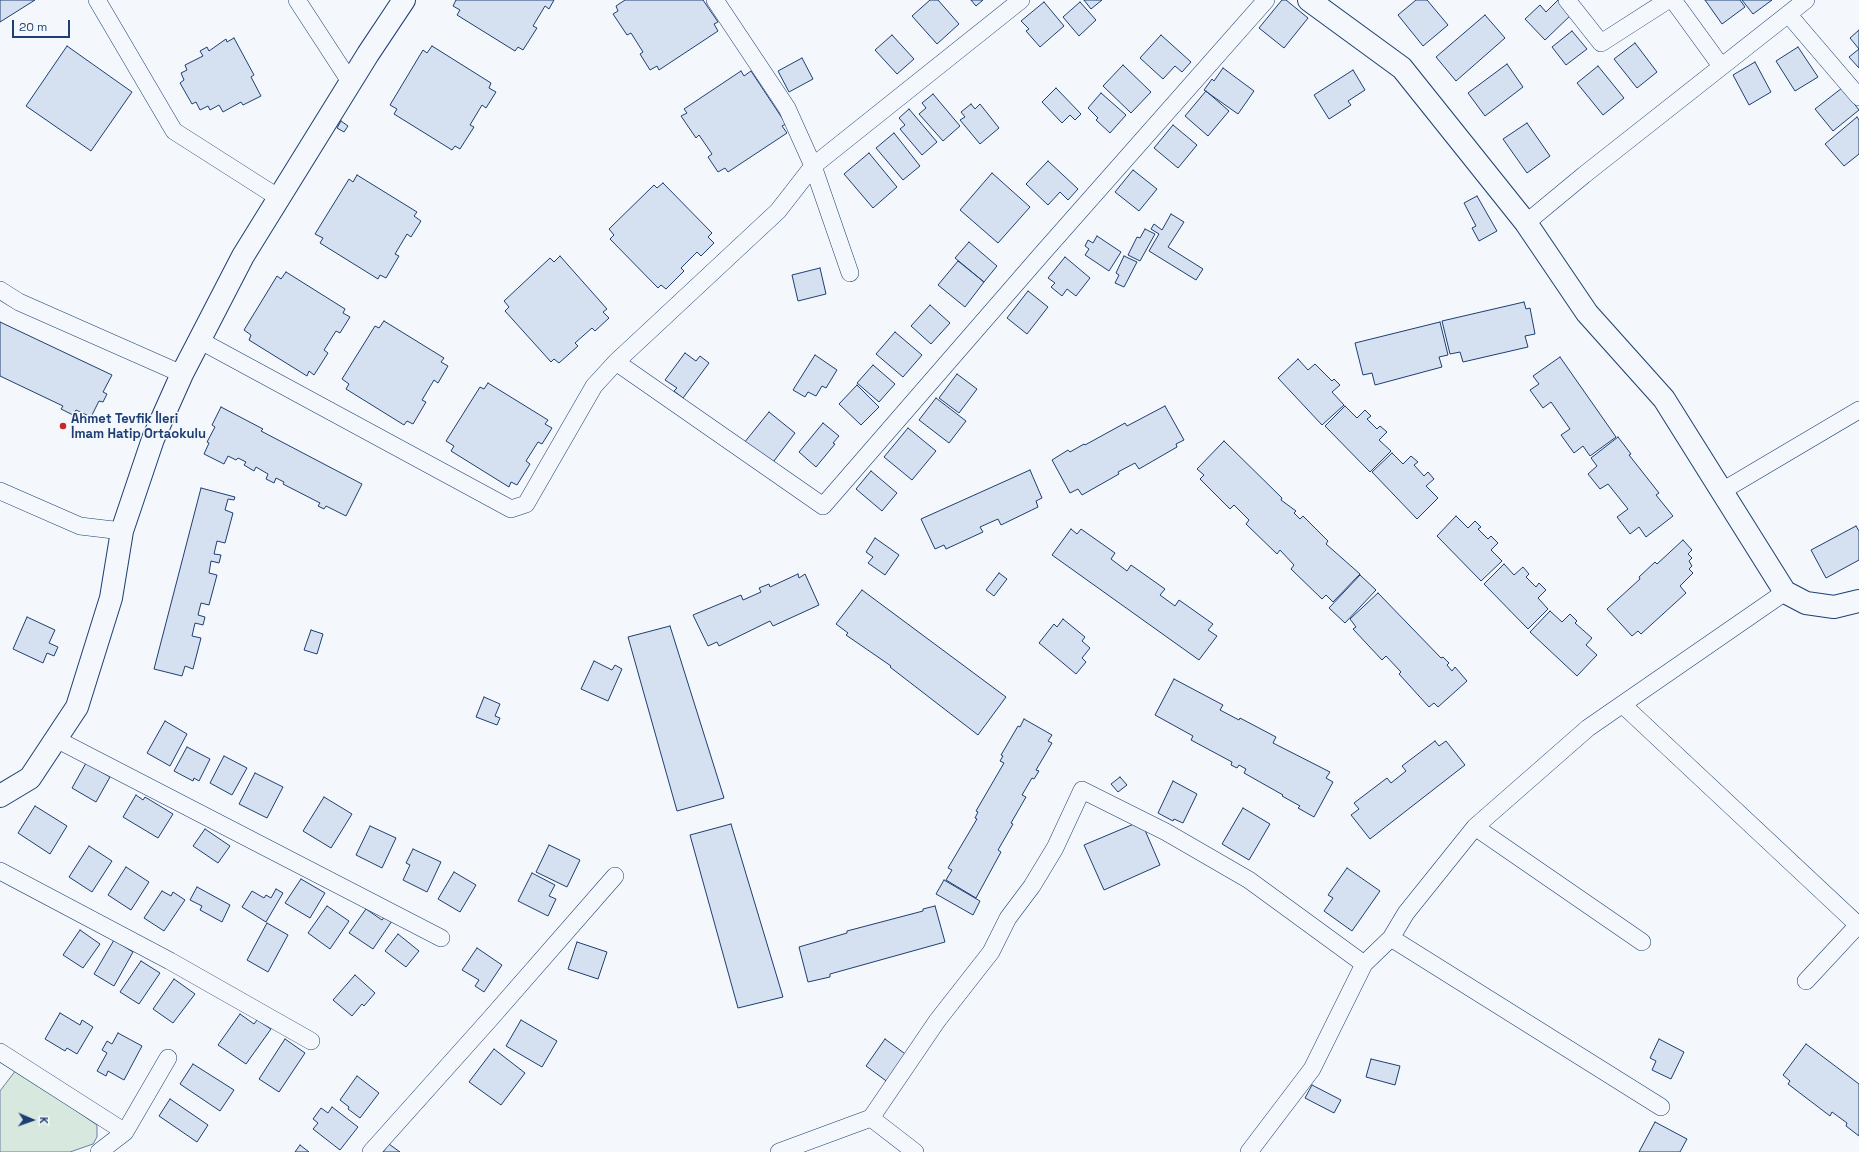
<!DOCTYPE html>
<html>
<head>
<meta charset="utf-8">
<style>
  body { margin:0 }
  #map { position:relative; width:1859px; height:1152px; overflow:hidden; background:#f4f7fb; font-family:"Space Grotesk",sans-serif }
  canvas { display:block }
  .north { position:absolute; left:12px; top:1100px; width:40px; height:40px; -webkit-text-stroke:3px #f4f7fb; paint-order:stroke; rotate:92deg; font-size:11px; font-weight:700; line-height:16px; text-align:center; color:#1d3f73 }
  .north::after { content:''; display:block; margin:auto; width:14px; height:18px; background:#1d3f73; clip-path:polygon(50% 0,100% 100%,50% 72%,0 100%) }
  .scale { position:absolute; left:12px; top:20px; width:58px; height:18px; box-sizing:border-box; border:2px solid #1d3f73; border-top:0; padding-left:5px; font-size:12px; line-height:14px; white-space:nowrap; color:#1d3f73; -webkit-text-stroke:3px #f4f7fb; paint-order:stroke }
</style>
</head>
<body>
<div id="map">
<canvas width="1859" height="1152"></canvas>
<div class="north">K</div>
<div class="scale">20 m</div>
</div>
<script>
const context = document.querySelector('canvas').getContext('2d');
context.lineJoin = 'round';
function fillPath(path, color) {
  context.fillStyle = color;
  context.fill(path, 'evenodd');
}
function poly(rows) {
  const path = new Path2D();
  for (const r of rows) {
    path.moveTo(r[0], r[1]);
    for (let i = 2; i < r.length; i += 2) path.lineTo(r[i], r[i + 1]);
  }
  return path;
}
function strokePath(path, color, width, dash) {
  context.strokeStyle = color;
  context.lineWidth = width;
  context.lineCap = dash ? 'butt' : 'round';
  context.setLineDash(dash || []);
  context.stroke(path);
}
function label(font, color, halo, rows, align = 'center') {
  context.font = font + ' "Space Grotesk",sans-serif';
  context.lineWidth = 3;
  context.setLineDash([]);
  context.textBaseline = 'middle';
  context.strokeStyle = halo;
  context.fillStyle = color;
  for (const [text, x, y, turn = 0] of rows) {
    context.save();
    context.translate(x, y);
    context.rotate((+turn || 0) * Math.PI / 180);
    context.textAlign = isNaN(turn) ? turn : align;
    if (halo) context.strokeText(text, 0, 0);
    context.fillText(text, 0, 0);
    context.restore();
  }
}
const green = poly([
  [16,1070,97,1125,97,1137,93,1144,70,1152,0,1152,0,1091,16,1070]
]);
const building = poly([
  [0,0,35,0,0,22,0,0],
  [456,0,554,0,549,9,545,6,533,26,537,28,523,50,518,47,515,51,457,15,460,10,453,6,456,0],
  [625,0,703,0,718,22,714,24,718,31,659,70,657,66,650,70,640,54,643,52,631,33,627,35,613,14,618,11,616,6,625,0],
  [930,0,938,0,959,24,937,44,912,16,930,0],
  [971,0,983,0,976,6,971,0],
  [1084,0,1102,0,1091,9,1084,0],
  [1282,0,1286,0,1308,18,1284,48,1259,28,1282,0],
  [1416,0,1427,0,1448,25,1423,46,1398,15,1416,0],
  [1558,0,1573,13,1545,40,1525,19,1540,5,1546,12,1558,0],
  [1705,0,1740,0,1745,7,1722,24,1705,0],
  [1742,0,1772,0,1753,14,1742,0],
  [1044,2,1064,26,1040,47,1026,31,1029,29,1021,21,1044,2],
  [1080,2,1096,20,1079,36,1063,17,1080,2],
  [1485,15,1505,38,1456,81,1436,57,1485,15],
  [1859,30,1859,68,1849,57,1859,49,1850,38,1859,30],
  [1572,31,1587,49,1566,65,1552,47,1572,31],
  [892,35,914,59,897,74,875,50,892,35],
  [1161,35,1191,62,1182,72,1175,66,1163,79,1140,58,1161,35],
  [234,38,254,75,251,77,261,96,243,105,241,102,223,112,219,105,210,110,208,106,200,110,196,102,192,104,180,83,184,80,181,73,187,70,185,65,203,56,200,51,207,47,209,51,226,39,227,42,234,38],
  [1635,43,1657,72,1637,88,1614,59,1635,43],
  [67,46,132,92,91,151,26,106,67,46],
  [432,46,491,83,489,88,496,92,486,108,482,105,470,125,474,127,460,149,455,146,452,150,394,114,397,109,390,105,423,50,427,53,432,46],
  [1798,47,1818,77,1795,91,1776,61,1798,47],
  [802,58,813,79,789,92,778,71,802,58],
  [1755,62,1771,92,1749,105,1733,75,1755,62],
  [1507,64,1523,87,1485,116,1468,93,1507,64],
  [1123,65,1151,92,1131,113,1103,86,1123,65],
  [1598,66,1624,98,1603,115,1577,83,1598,66],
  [1223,68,1254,91,1238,114,1204,90,1212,79,1214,81,1223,68],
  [1353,70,1365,90,1348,101,1351,105,1329,119,1314,95,1353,70],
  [741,71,744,76,751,71,786,124,782,126,787,133,728,172,725,168,718,172,708,157,712,154,699,135,696,138,681,116,687,113,684,109,741,71],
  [1056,88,1081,114,1075,120,1070,115,1062,123,1042,102,1056,88],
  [1842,88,1859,110,1833,131,1815,109,1842,88],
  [1206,91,1229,111,1208,136,1185,116,1206,91],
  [1101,93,1126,115,1110,133,1096,120,1098,118,1088,108,1101,93],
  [933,94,960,126,943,141,919,114,926,108,922,103,933,94],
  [971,104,975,109,980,104,999,128,980,144,960,120,965,117,961,112,971,104],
  [909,109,937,142,922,155,900,129,905,125,899,118,909,109],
  [1857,117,1859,120,1859,154,1844,166,1825,144,1857,117],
  [341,121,348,126,344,132,337,128,341,121],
  [1527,123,1550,156,1527,173,1503,139,1527,123],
  [1173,125,1197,145,1178,168,1154,148,1173,125],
  [894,133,920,166,903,180,876,148,894,133],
  [869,153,897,187,873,208,844,174,869,153],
  [1048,161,1078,189,1068,200,1060,192,1048,205,1026,184,1048,161],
  [1133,170,1157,189,1139,211,1115,192,1133,170],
  [992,173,1030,207,998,243,960,210,992,173],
  [357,175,417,212,414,216,421,221,411,237,407,234,395,254,399,256,386,278,380,275,378,279,320,243,323,238,315,234,349,179,353,182,357,175],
  [663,183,712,233,708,237,714,243,701,256,697,252,681,268,684,271,666,289,661,285,658,288,610,239,614,235,609,229,654,185,657,188,663,183],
  [1477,196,1497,231,1479,241,1472,228,1476,226,1464,203,1477,196],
  [1171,214,1184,222,1168,247,1203,269,1196,280,1149,251,1159,234,1151,229,1154,224,1162,230,1171,214],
  [1145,229,1155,234,1140,261,1128,255,1137,237,1140,238,1145,229],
  [1097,236,1121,252,1109,271,1085,255,1089,249,1085,246,1088,240,1093,243,1097,236],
  [969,242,997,266,984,282,955,258,969,242],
  [560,256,607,309,603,312,609,318,595,331,592,328,575,343,578,346,559,363,554,359,551,362,505,311,509,307,504,301,550,258,554,262,560,256],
  [1124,256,1137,262,1124,287,1115,283,1119,275,1116,273,1124,256],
  [1065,257,1090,278,1076,296,1067,289,1062,296,1051,287,1055,283,1048,278,1065,257],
  [958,261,984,282,965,307,938,285,958,261],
  [820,268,826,294,798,301,792,275,820,268],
  [286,272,345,309,343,313,350,317,340,333,336,331,324,350,328,353,314,375,309,371,307,376,249,340,251,335,244,330,277,276,281,279,286,272],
  [1028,291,1048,307,1027,334,1007,318,1028,291],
  [1524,302,1526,309,1530,308,1535,334,1525,336,1528,347,1463,362,1460,352,1450,354,1442,321,1524,302],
  [930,305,950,323,931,344,911,326,930,305],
  [384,321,444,358,441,362,448,366,438,383,434,380,422,400,426,402,413,424,407,421,404,425,346,389,349,384,342,379,375,326,379,328,384,321],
  [0,322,112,375,103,392,107,394,103,402,99,401,91,417,76,410,73,415,61,409,63,406,0,376,0,322],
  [1440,322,1448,355,1439,357,1442,367,1375,385,1372,373,1363,375,1355,343,1440,322],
  [895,332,922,355,903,377,876,354,895,332],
  [685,353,696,361,700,356,709,363,683,398,674,391,677,388,665,380,685,353],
  [815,355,837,370,826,388,822,386,816,396,808,392,805,397,793,390,815,355],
  [1560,357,1616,437,1590,456,1583,446,1574,453,1561,435,1570,429,1551,402,1543,408,1530,390,1539,384,1533,376,1560,357],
  [1298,359,1308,370,1315,364,1332,381,1334,379,1340,385,1332,392,1344,405,1322,425,1278,378,1298,359],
  [873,365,895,384,879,402,857,383,873,365],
  [957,374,977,389,959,413,939,398,957,374],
  [488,383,548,420,545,424,552,428,542,444,538,442,526,461,530,464,517,485,511,482,509,487,451,451,454,446,446,441,480,387,484,389,488,383],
  [857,385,879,407,861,425,839,404,857,385],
  [936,398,966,421,949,443,919,420,936,398],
  [1165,406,1184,440,1176,444,1177,447,1139,469,1135,463,1118,472,1119,474,1082,495,1078,489,1070,493,1052,460,1068,450,1070,452,1084,444,1085,445,1125,423,1127,426,1165,406],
  [1345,406,1357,418,1365,410,1371,416,1367,419,1377,429,1380,426,1387,432,1379,440,1391,451,1370,472,1325,426,1345,406],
  [221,407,263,429,261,431,362,484,346,516,326,506,324,509,318,506,320,503,283,484,284,482,276,478,274,483,266,479,268,474,256,467,254,471,244,465,246,462,238,458,236,460,228,456,224,464,204,454,209,443,207,442,215,427,212,425,221,407],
  [769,412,795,433,771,465,744,443,769,412],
  [823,423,839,436,833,443,835,444,816,467,799,452,823,423],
  [908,428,936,451,912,480,884,457,908,428],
  [1618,437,1631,454,1629,455,1659,493,1656,495,1673,516,1646,537,1639,527,1630,534,1617,517,1628,509,1608,484,1600,489,1588,474,1597,466,1591,458,1618,437],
  [1224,441,1282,498,1281,500,1296,511,1294,513,1300,519,1303,516,1328,541,1326,544,1360,574,1333,602,1326,595,1322,599,1291,569,1294,565,1280,550,1277,554,1246,524,1249,520,1234,505,1230,509,1200,479,1204,475,1197,469,1224,441],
  [1392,453,1403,464,1411,456,1418,462,1414,465,1424,476,1428,472,1434,479,1426,486,1438,498,1417,519,1372,472,1392,453],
  [1030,470,1042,498,1036,501,1038,507,1001,525,998,519,980,527,983,532,946,549,944,545,935,549,921,519,1030,470],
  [871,471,897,493,882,511,856,489,871,471],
  [201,488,235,497,234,500,228,499,225,510,233,513,225,543,217,541,214,554,221,555,219,563,211,561,209,573,217,575,209,605,201,603,198,615,205,617,203,625,195,623,192,636,201,638,193,669,185,666,182,676,154,669,201,488],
  [1456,516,1468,528,1475,521,1481,527,1478,529,1488,539,1491,536,1498,543,1491,550,1502,561,1481,581,1437,536,1456,516],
  [1856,526,1859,531,1859,560,1826,578,1811,550,1856,526],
  [1071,529,1077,534,1081,529,1115,553,1111,559,1127,571,1131,565,1165,589,1160,595,1175,606,1179,600,1213,624,1208,630,1217,636,1199,660,1052,555,1071,529],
  [875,538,899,555,885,575,868,563,873,557,866,552,875,538],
  [1683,540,1692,550,1688,554,1692,558,1689,561,1692,566,1689,569,1693,573,1680,586,1686,593,1641,634,1638,631,1632,636,1607,609,1640,579,1639,577,1655,562,1657,564,1683,540],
  [1504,564,1514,575,1523,567,1529,574,1526,577,1536,587,1539,583,1546,590,1538,598,1548,609,1528,629,1484,584,1504,564],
  [999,573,1007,579,994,596,986,590,999,573],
  [798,574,799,578,805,574,819,605,773,626,770,621,719,646,717,642,708,646,693,615,741,595,743,600,761,592,759,588,769,584,770,587,798,574],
  [1360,575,1376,590,1345,623,1329,608,1360,575],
  [862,590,1006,697,978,735,890,667,891,666,846,635,848,633,836,624,862,590],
  [1378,593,1441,658,1443,657,1449,663,1447,665,1452,671,1455,667,1467,681,1438,707,1434,703,1429,707,1399,674,1401,672,1386,656,1382,660,1353,629,1356,627,1350,619,1378,593],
  [1550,611,1562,622,1570,614,1577,621,1575,623,1592,638,1586,645,1597,655,1577,676,1530,632,1550,611],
  [27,617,55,630,49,643,58,647,54,656,47,653,43,663,13,649,27,617],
  [1063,619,1085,637,1082,641,1090,648,1082,658,1086,662,1076,674,1039,643,1054,624,1057,627,1063,619],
  [670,626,724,798,677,811,628,637,670,626],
  [311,630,323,634,317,654,304,650,311,630],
  [594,661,612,670,615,665,622,669,608,701,581,689,594,661],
  [1174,679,1223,705,1220,710,1239,720,1240,718,1276,737,1273,743,1330,772,1326,778,1333,782,1314,817,1298,808,1300,806,1282,796,1283,795,1244,773,1246,769,1239,765,1237,768,1231,765,1232,762,1191,740,1193,736,1155,715,1174,679],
  [484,697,500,704,495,716,500,718,497,725,476,717,484,697],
  [1024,719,1052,735,1048,741,1052,743,1036,770,1039,771,1034,779,1032,778,1022,795,1026,797,1011,823,1013,824,998,850,1001,852,976,898,946,880,952,870,948,868,977,819,975,818,978,812,976,811,1004,763,1000,761,1003,756,1001,755,1018,726,1020,727,1024,719],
  [165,721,187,734,170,766,147,753,165,721],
  [1435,741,1439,746,1446,741,1465,765,1370,839,1351,815,1359,809,1354,803,1387,778,1391,783,1406,771,1402,766,1435,741],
  [187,747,210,759,199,781,194,778,193,781,174,771,187,747],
  [224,756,247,768,232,795,210,783,224,756],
  [86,763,110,777,96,802,72,788,86,763],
  [255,773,283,787,267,818,239,804,255,773],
  [1120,777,1127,785,1118,792,1111,784,1120,777],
  [1173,781,1197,794,1183,823,1174,819,1173,821,1158,813,1173,781],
  [136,795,143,800,145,797,173,814,158,838,123,817,136,795],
  [324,797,352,814,331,848,303,831,324,797],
  [35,806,67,826,50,854,18,833,35,806],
  [1243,808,1270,824,1249,860,1222,844,1243,808],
  [1141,821,1160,865,1104,890,1084,845,1141,821],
  [731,824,783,997,738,1008,690,835,731,824],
  [370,826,396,838,382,868,356,855,370,826],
  [205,829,230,846,218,863,193,846,205,829],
  [549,845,580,860,567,887,536,872,549,845],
  [89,846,112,861,92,892,69,877,89,846],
  [413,849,441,862,427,892,403,880,410,865,406,863,413,849],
  [126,867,149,882,131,910,108,895,126,867],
  [1347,868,1380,891,1352,931,1324,911,1333,898,1328,895,1347,868],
  [454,872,476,885,460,912,438,899,454,872],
  [532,873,555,885,549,896,556,899,548,916,518,901,532,873],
  [301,879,325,893,310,918,285,903,301,879],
  [944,880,980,901,973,915,936,894,944,880],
  [197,887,230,905,222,922,200,910,202,906,190,900,197,887],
  [276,889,283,893,266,922,242,907,252,891,264,898,266,895,271,898,276,889],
  [162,891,171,896,173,892,185,900,164,931,144,918,162,891],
  [327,906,349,921,330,949,308,933,327,906],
  [935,906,945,942,830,974,830,977,808,982,799,947,847,933,847,931,923,911,923,909,935,906],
  [366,909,382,920,385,916,392,921,373,949,349,933,366,909],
  [267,923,288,935,268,972,247,960,267,923],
  [80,930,100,944,83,968,63,955,80,930],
  [398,934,419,951,406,967,385,951,398,934],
  [114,940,133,952,114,986,94,974,114,940],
  [577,942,607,952,598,979,568,969,577,942],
  [477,948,502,965,484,992,475,986,479,980,462,970,477,948],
  [141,961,160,973,139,1004,120,992,141,961],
  [355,975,375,993,364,1006,362,1004,352,1016,333,1000,355,975],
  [174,979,195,994,173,1023,153,1009,174,979],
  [60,1013,80,1025,82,1020,93,1027,77,1054,67,1048,65,1051,45,1039,60,1013],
  [240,1014,254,1024,257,1020,271,1029,246,1064,218,1045,240,1014],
  [521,1020,557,1041,542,1067,506,1046,521,1020],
  [118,1033,142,1046,124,1080,108,1071,106,1076,97,1071,107,1053,102,1050,107,1041,112,1044,118,1033],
  [285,1039,305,1053,279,1092,259,1079,285,1039],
  [885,1039,908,1056,889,1083,866,1066,885,1039],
  [1659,1039,1684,1052,1671,1079,1652,1070,1656,1061,1650,1058,1659,1039],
  [1806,1044,1859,1084,1859,1136,1846,1126,1847,1123,1832,1112,1830,1116,1788,1084,1790,1081,1783,1075,1806,1044],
  [494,1049,525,1073,501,1105,469,1082,494,1049],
  [1371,1059,1400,1066,1395,1085,1366,1077,1371,1059],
  [193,1064,234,1090,220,1111,180,1084,193,1064],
  [357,1076,379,1093,360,1118,348,1109,349,1107,340,1100,357,1076],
  [1312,1085,1341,1100,1334,1113,1305,1098,1312,1085],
  [170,1099,208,1125,197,1142,159,1116,170,1099],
  [332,1107,358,1127,340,1150,313,1129,318,1123,313,1119,321,1108,328,1113,332,1107],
  [1655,1122,1687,1139,1680,1152,1639,1152,1655,1122],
  [389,1144,400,1152,383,1152,389,1144],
  [300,1145,309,1152,295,1152,300,1145]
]);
const minor = poly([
  [97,0,174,131,279,198],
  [297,0,351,83],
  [715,0,787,108,813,166,850,273],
  [1567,0,1601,43,1668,0],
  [1673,0,1721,66],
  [1788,14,1859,97],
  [1526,223,1584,175,1806,0],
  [0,290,19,302,182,374],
  [199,340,511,509,526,504,594,386,616,362,778,211,813,166,1021,0],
  [616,362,823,506,1040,256,1266,0],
  [0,491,80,526,122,531],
  [1722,491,1859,410],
  [1623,705,1858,925],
  [56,739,441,938],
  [1475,827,1642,942],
  [0,871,170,961,311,1041],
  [1391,938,1661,1107],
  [1806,981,1859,924],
  [0,1052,125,1132],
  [871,1118,937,1021,991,952,1008,918,1032,886,1055,848,1082,790,1166,832,1249,880,1364,964],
  [99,1152,125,1132,168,1058],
  [371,1152,490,1019,615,876],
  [779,1152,871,1118,915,1152],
  [1249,1152,1312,1069,1364,964,1391,938,1406,913,1475,827,1588,728,1785,592]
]);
const tertiary = poly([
  [1309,0,1402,68,1526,223,1587,313,1664,399,1785,592,1806,603,1834,607,1859,601],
  [0,796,30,778,77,707,111,598,122,531,153,439,182,374,243,256,368,54,404,0]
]);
const markers = [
  [63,426,4,"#c62828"]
];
const poiNames = [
  ["Ahmet Tevfik İleri",71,419],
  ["İmam Hatip Ortaokulu",71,434]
];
fillPath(green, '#d7e8df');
strokePath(green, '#687fa3', 1);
fillPath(building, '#d5e0f0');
strokePath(building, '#1d3f73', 1);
strokePath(minor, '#1d3f73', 18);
strokePath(tertiary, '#1d3f73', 24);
strokePath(minor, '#f4f7fb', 17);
strokePath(tertiary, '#f4f7fb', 22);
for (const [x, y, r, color] of markers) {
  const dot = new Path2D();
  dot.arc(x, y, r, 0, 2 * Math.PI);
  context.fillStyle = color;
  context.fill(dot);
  strokePath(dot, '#f4f7fb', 1.5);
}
label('bold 13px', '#1d3f73', '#f4f7fb', poiNames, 'left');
</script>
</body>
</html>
